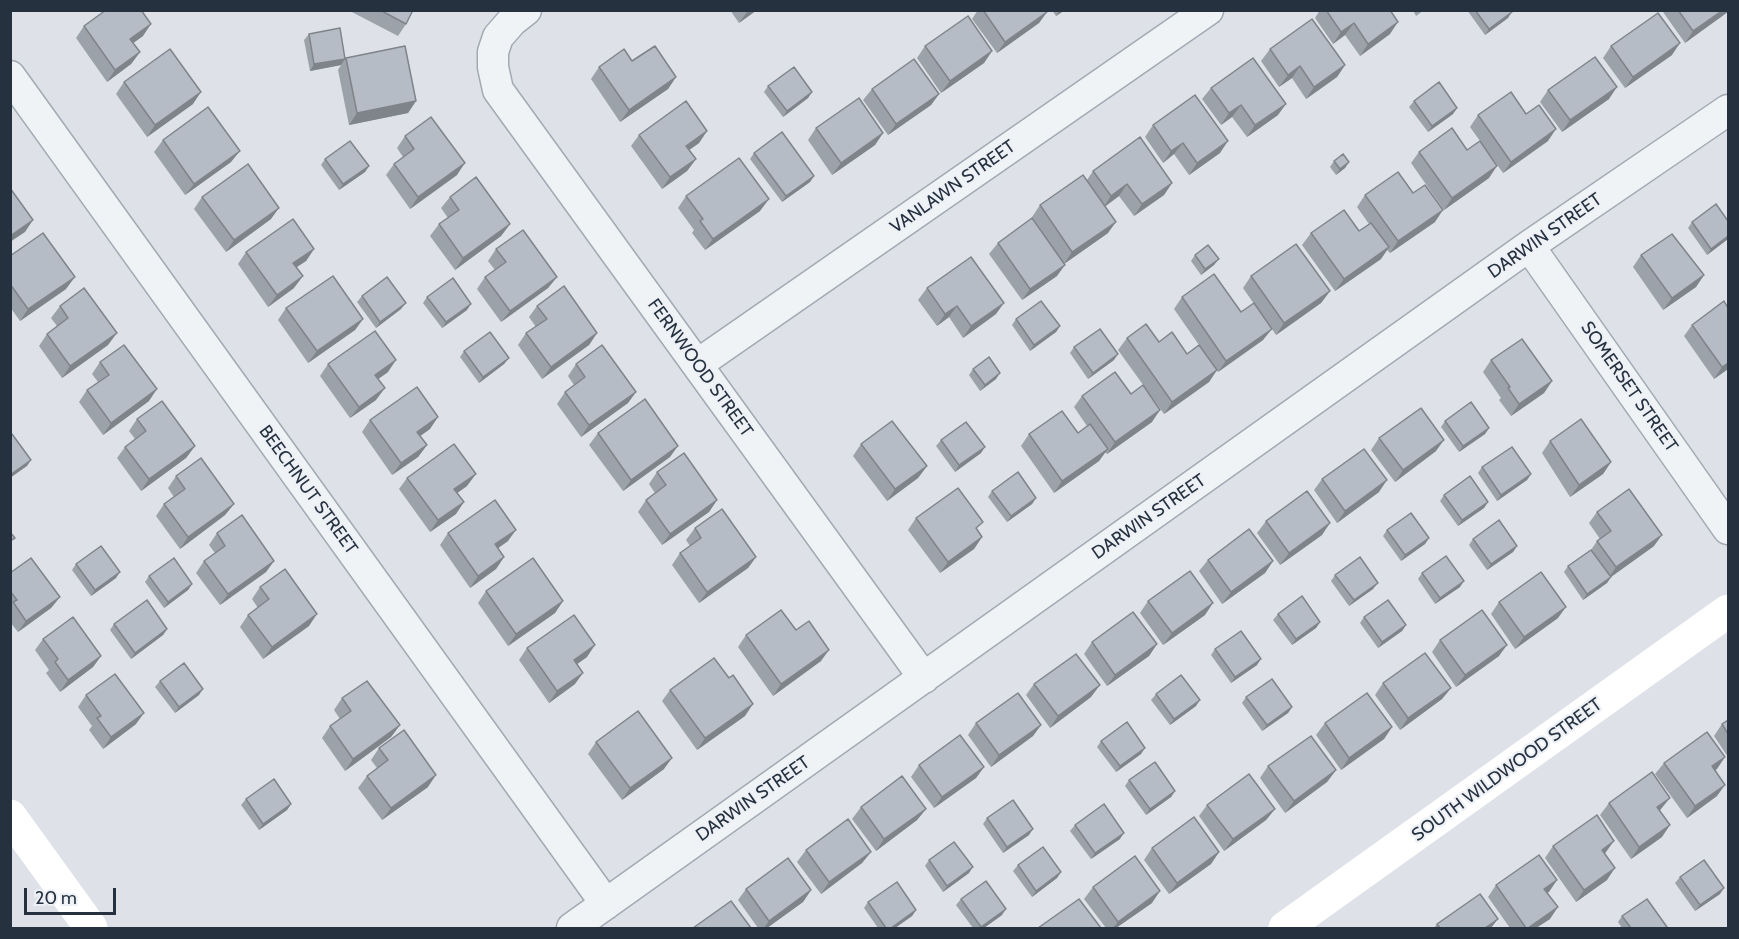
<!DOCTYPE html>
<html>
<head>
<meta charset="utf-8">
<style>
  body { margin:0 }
  #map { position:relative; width:1739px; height:939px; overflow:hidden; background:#dee2e8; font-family:Cabin,sans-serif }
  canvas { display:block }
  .frame { position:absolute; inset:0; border:12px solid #26313f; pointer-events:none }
  .scale { position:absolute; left:24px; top:888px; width:92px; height:27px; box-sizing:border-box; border:3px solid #26313f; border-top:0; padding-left:8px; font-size:18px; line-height:21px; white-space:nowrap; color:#26313f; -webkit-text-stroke:4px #edf1f6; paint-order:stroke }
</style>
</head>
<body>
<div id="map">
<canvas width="1739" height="939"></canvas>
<div class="frame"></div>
<div class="scale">20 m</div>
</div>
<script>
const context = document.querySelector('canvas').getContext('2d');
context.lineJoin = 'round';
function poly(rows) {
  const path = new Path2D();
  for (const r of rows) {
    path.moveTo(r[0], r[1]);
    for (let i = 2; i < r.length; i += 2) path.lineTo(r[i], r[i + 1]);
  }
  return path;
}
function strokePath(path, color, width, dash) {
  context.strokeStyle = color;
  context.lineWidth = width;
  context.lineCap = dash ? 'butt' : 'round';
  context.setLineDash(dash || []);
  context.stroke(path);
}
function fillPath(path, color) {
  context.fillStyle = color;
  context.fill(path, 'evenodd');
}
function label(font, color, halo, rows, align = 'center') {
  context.font = font + ' Cabin,sans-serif';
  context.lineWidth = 4.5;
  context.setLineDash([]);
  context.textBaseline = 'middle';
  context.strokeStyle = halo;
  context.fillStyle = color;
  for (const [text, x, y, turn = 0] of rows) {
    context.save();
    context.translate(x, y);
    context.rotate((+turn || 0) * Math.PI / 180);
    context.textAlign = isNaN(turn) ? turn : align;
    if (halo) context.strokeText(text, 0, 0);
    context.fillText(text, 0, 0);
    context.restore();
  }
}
const street = poly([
  [526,10,512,21,498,37,493,52,493,67,498,90,924,678],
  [10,76,606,904],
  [1529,246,1728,529],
  [698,364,1208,10],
  [572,928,1529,246,1728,110]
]);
const secondary = poly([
  [10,816,91,928],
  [1285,928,1728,611]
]);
const wall = poly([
  [348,10,413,10,406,24,398,36],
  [730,10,757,10,739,23],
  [978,10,1047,10,1047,12,1039,23,997,53,972,19],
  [1052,10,1065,10,1056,16],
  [1320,10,1390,10,1390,34,1360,56,1345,35,1333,44,1315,18],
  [1413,10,1424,10,1416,16],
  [1467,10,1511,10,1508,18,1485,35],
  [1664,10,1728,10,1685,43,1663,12],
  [84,26,143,36,133,43,140,52,131,64,107,82,76,38],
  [309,34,345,59,346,58,416,101,408,113,349,125,338,70,341,65,310,71,304,40],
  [925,46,992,51,984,63,941,93,917,58],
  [1611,46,1672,55,1625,88,1603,58],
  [1270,49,1345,65,1337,77,1306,99,1292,78,1279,87,1261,61],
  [632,61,676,77,668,89,620,122,591,79,599,67],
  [124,82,193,104,147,137,116,94],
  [768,86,812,92,808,98,783,117,764,92],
  [1211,88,1278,115,1247,137,1232,117,1221,125,1202,99],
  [872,89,939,94,931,105,888,135,863,100],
  [1548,90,1609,99,1562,132,1540,102],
  [1414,101,1457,108,1453,114,1428,132,1409,107],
  [1526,114,1548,141,1503,173,1470,127,1478,115],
  [1153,125,1220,153,1189,175,1174,154,1163,163,1145,137],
  [816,128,883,133,875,145,832,175,808,140],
  [707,131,699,143,689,150,696,159,687,171,662,189,631,146,639,135],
  [405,136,457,175,410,209,386,175,394,164,403,157,397,148],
  [163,140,231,162,185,195,154,152],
  [1467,150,1489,178,1444,210,1411,163,1419,152],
  [754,153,814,176,810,182,782,202,750,159],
  [325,159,369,166,365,172,339,190,321,165],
  [1334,161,1349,162,1345,168,1336,175,1330,167],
  [1093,171,1172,183,1164,195,1134,216,1119,196,1105,206,1108,233,1064,264,1032,217,1040,205,1087,180],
  [1413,193,1435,222,1390,253,1387,250,1381,259,1335,291,1302,245,1311,233,1359,231,1369,224,1357,207,1365,195],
  [686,196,760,211,705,250,692,233,694,230,678,208],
  [202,197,271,219,226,252,194,209],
  [450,197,510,224,501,236,455,270,430,236,439,224,448,218,441,208],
  [1728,221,1728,239,1707,255,1688,228,1692,222],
  [998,243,1057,276,1022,300,989,254],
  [314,249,306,261,296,267,294,288,268,307,238,264,246,252],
  [496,249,557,277,548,288,501,322,477,289,485,277,495,270,488,261],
  [1195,255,1214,265,1201,275,1191,261],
  [1641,255,1704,275,1696,287,1663,310,1633,267],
  [10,256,66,289,20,321,10,307],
  [1251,276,1330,291,1321,303,1276,335,1270,326,1263,340,1218,372,1217,370,1209,382,1164,414,1118,350,1127,338,1159,342,1187,354,1199,345,1174,309,1182,297,1241,312,1254,304,1243,288],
  [927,288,996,314,963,338,949,317,937,326,918,300],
  [362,296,401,309,376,328,357,302],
  [427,297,467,310,442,328,423,303],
  [60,306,108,345,62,378,39,346,47,334,57,326,51,318],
  [537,306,597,333,589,345,542,379,518,345,526,333,536,327,529,317],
  [286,308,363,319,355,330,308,363,278,320],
  [1016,319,1060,326,1056,332,1030,351,1012,325],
  [1692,325,1728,369,1714,379,1684,336],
  [1074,347,1114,360,1088,379,1070,353],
  [464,351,509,358,504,364,479,383,460,357],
  [1491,360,1552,381,1544,393,1511,416,1499,400,1501,398,1483,372],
  [100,362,149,401,103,435,79,402,87,390,98,382,92,374],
  [328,364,388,372,378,379,376,400,350,418,320,376],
  [576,364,636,392,628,403,581,437,557,404,565,392,574,385,568,376],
  [973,369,996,379,980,391,969,375],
  [1131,394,1152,422,1107,454,1105,452,1099,461,1054,493,1021,446,1029,434,1078,433,1087,426,1074,407,1082,396],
  [137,419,195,446,186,458,141,491,117,458,125,447,135,439,129,431],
  [370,420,430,429,420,436,427,445,418,457,392,475,362,432],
  [1445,421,1489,428,1485,434,1459,452,1441,427],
  [598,433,670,457,623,491,589,445],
  [1379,438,1436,451,1395,482,1371,450],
  [941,440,981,453,955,472,936,446],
  [1550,441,1611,462,1603,474,1570,497,1542,453],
  [861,444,927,466,918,478,887,501,853,456],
  [1482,467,1531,474,1527,480,1497,501,1478,473],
  [657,472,717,500,709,512,662,545,638,512,646,500,655,493,649,484],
  [176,476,234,504,225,515,180,549,156,516,164,504,174,497,168,488],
  [407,478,467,486,457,493,456,514,430,532,399,489],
  [1322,479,1379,492,1337,523,1314,490],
  [992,491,1036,498,1032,504,1007,522,988,497],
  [1444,495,1488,502,1484,508,1458,526,1440,501],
  [1597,512,1654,546,1611,577,1607,583,1583,600,1564,572,1568,566,1591,550,1597,541,1600,539,1589,523],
  [916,518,978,531,982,537,974,549,940,573,908,530],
  [1266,521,1322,535,1280,565,1257,533],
  [695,528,756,557,748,568,699,603,672,565,680,553,690,546,686,540],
  [1387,530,1429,538,1425,544,1401,561,1383,536],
  [217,533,274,561,266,572,220,605,196,573,204,561,215,553,209,545],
  [448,533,508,541,498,548,504,557,496,569,470,588,440,545],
  [1473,539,1517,546,1513,552,1487,570,1469,545],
  [1208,560,1273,561,1265,573,1222,604,1199,571],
  [76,564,116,578,91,596,72,570],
  [10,573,60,597,51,608,18,632,10,622],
  [1422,573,1460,587,1435,604,1418,579],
  [1335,575,1373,589,1349,606,1331,581],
  [149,576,192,584,188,590,164,608,145,582],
  [260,587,309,626,263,659,240,627,248,615,258,608,252,599],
  [486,591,563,601,555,613,508,646,478,603],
  [1148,601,1205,615,1163,645,1140,613],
  [1499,602,1558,618,1515,649,1491,614],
  [1278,614,1320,622,1316,628,1292,645,1273,620],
  [1364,617,1406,625,1402,631,1378,648,1360,623],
  [114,624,167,629,163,635,131,659,110,630],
  [746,635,821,661,773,696,738,647],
  [43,639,101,656,93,667,60,692,46,673,49,670,35,650],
  [1440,640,1499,656,1456,687,1432,652],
  [1092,642,1157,644,1149,656,1107,686,1084,654],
  [527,648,587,657,577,664,575,684,549,703,519,660],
  [1215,649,1257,665,1231,683,1211,655],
  [160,681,199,695,175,713,155,687],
  [1383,683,1451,688,1442,699,1400,730,1375,695],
  [1034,684,1091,697,1050,728,1026,695],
  [670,690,745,716,697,750,662,701],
  [1156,694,1196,706,1170,725,1151,700],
  [86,695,136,724,103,749,89,730,92,726,78,707],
  [1246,697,1292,707,1288,713,1262,731,1242,703],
  [342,698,400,725,391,737,345,771,322,738,330,726,340,719,334,710],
  [1728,720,1728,757,1714,736,1722,724],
  [976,723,1041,725,1033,736,991,767,968,735],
  [1325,723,1392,727,1384,739,1341,770,1316,735],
  [1101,741,1141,754,1116,772,1097,747],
  [596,742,664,769,622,800,588,754],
  [379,748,428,787,382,820,358,788,367,776,377,768,371,760],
  [1725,757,1715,770,1717,796,1687,818,1655,774,1664,763],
  [919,765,984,767,976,778,934,808,911,777],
  [1268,766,1336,770,1327,782,1285,813,1260,778],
  [1129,780,1175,791,1171,797,1146,815,1125,786],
  [246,799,291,804,287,810,259,830,241,805],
  [1609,803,1661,809,1660,811,1662,837,1631,859,1600,815],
  [1207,805,1275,809,1266,820,1224,851,1199,816],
  [861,807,926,809,917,820,876,851,852,819],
  [987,818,1029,835,1003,853,983,824],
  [1075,825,1120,839,1091,859,1070,831],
  [1553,846,1606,852,1605,854,1607,880,1576,902,1545,858],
  [1152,848,1219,852,1211,864,1169,894,1144,860],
  [806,850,871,852,862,863,821,894,797,862],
  [929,860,969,873,943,892,925,866],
  [1018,865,1061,872,1057,878,1032,897,1013,871],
  [1680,877,1720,894,1695,911,1675,883],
  [1557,880,1547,893,1550,919,1536,928,1510,928,1488,897,1496,885],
  [1093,887,1152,903,1116,928,1106,928,1084,899],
  [746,889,811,890,803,902,767,928,758,928,738,900],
  [961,899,1002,915,984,928,973,928,956,905],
  [868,902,916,910,912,916,895,928,878,928,864,908],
  [1622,916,1666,928,1622,928,1618,922],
  [1437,924,1491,928,1434,928]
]);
const shadedWall = poly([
  [749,10,757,10,739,23,747,12],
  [1060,10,1065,10,1056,16],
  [1723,10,1728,10,1728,12,1685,43,1693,31],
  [1047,12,1039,23,997,53,1005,42],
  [1512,12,1508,18,1485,35,1489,29],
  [1398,22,1390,34,1360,56,1368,44],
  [1354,23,1345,35,1333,44,1341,32],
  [151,24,143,36,122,51,130,39],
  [1680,43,1672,55,1625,88,1633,77],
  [992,51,984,63,941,93,950,81],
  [140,52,131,64,107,82,115,70],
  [345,59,341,65,310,71,314,64],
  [1345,65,1337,77,1306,99,1314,87],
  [1300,66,1292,78,1279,87,1288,75],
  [676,77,668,89,620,122,629,110],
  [1617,87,1609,99,1562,132,1570,120],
  [201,92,193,104,147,137,155,125],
  [812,92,808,98,783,117,787,111],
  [939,94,931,105,888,135,896,124],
  [416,101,408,113,349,125,357,113],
  [1286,104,1278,115,1247,137,1255,125],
  [1241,105,1232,117,1221,125,1229,113],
  [1457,108,1453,114,1428,132,1432,126],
  [1556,129,1548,141,1503,173,1511,162],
  [707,131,699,143,678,158,686,146],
  [883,133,875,145,832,175,841,163],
  [1228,141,1220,153,1189,175,1197,163],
  [1183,143,1174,154,1163,163,1171,151],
  [240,151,231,162,185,195,194,184],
  [696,159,687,171,662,189,670,177],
  [1349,162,1345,168,1336,175,1340,169],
  [465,163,457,175,410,209,418,197],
  [369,166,365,172,339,190,343,184],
  [1497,166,1489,178,1444,210,1452,198],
  [814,176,810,182,782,202,786,196],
  [1172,183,1164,195,1134,216,1142,204],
  [1127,184,1119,196,1103,208,1111,196],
  [769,199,760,211,705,250,713,239],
  [279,208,271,219,226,252,234,240],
  [1443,210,1435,222,1390,253,1398,241],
  [33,220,25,232,10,242,10,236],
  [1116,222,1108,233,1064,264,1072,252],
  [510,224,501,236,455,270,463,258],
  [1728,236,1728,239,1707,255,1711,249],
  [1389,247,1381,259,1335,291,1344,279],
  [314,249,306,261,285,275,293,263],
  [1219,259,1214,265,1201,275,1205,269],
  [1065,265,1057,276,1022,300,1030,289],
  [1704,275,1696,287,1663,310,1672,298],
  [303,276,294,288,268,307,277,295],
  [75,277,66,289,20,321,28,309],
  [557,277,548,288,501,322,510,311],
  [1330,291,1321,303,1276,335,1284,323],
  [406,303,401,309,376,328,380,322],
  [1004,303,996,314,963,338,971,326],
  [471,304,467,310,442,328,446,322],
  [957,306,949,317,937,326,945,314],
  [363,319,355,330,308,363,317,351],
  [1060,326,1056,332,1030,351,1034,345],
  [1272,329,1263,340,1218,372,1226,361],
  [117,333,108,345,62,378,70,366],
  [597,333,589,345,542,379,551,367],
  [1118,354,1114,360,1088,379,1093,373],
  [509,358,504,364,479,383,483,377],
  [396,360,388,372,367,387,375,375],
  [1728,363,1728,369,1714,379,1722,367],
  [1217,370,1209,382,1164,414,1172,402],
  [1000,373,996,379,980,391,985,385],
  [1552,381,1544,393,1511,416,1519,404],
  [385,388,376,400,350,418,359,407],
  [157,389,149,401,103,435,111,423],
  [636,392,628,403,581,437,589,425],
  [1160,410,1152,422,1107,454,1115,442],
  [438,417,430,429,409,444,417,432],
  [1489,428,1485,434,1459,452,1463,446],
  [1444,440,1436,451,1395,482,1403,470],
  [427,445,418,457,392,475,401,463],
  [195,446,186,458,141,491,149,479],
  [678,446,670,457,623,491,631,480],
  [985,447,981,453,955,472,959,465],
  [1108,449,1099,461,1054,493,1062,481],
  [31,460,27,466,10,478,10,475],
  [1611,462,1603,474,1570,497,1579,485],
  [927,466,918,478,887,501,895,489],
  [476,474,467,486,446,501,454,489],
  [1531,474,1527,480,1497,501,1501,495],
  [1387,480,1379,492,1337,523,1345,511],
  [1036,498,1032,504,1007,522,1011,516],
  [717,500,709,512,662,545,670,534],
  [464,502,456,514,430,532,438,520],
  [1488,502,1484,508,1458,526,1462,520],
  [234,504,225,515,180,549,188,537],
  [1330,523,1322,535,1280,565,1289,553],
  [516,530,508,541,487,556,495,544],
  [1662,535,1654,546,1608,579,1616,567],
  [982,537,974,549,940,573,948,562],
  [1429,538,1425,544,1401,561,1405,555],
  [1517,546,1513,552,1487,570,1491,564],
  [504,557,496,569,470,588,478,576],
  [756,557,748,568,699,603,707,592],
  [274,561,266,572,220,605,228,594],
  [1273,561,1265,573,1222,604,1231,592],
  [120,572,116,578,91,596,95,590],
  [1611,577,1607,583,1583,600,1587,594],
  [1464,581,1460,587,1435,604,1440,598],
  [1378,583,1373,589,1349,606,1354,600],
  [192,584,188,590,164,608,168,602],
  [60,597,51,608,18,632,26,621],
  [563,601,555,613,508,646,516,634],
  [1213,603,1205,615,1163,645,1172,633],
  [1566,607,1558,618,1515,649,1524,637],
  [317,614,309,626,263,659,272,647],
  [1320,622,1316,628,1292,645,1296,639],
  [1406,625,1402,631,1378,648,1382,642],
  [167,629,163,635,131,659,135,653],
  [1157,644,1149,656,1107,686,1115,675],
  [595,645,587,657,566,672,574,660],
  [1507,645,1499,656,1456,687,1465,675],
  [829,650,821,661,773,696,781,684],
  [101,656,93,667,60,692,68,680],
  [1261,659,1257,665,1231,683,1235,677],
  [583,673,575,684,549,703,557,691],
  [1100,685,1091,697,1050,728,1058,716],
  [1451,688,1442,699,1400,730,1408,718],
  [203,689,199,695,175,713,179,707],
  [1200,700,1196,706,1170,725,1174,719],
  [753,704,745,716,697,750,705,738],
  [1292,707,1288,713,1262,731,1267,725],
  [144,713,136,724,103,749,111,737],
  [400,725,391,737,345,771,353,759],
  [1041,725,1033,736,991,767,999,755],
  [1392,727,1384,739,1341,770,1349,758],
  [1145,748,1141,754,1116,772,1120,766],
  [1725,757,1717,769,1704,778,1712,766],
  [672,758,664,769,622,800,630,788],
  [984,767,976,778,934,808,942,797],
  [1336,770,1327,782,1285,813,1294,801],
  [436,775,428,787,382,820,391,808],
  [1725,785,1717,796,1687,818,1695,806],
  [1175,791,1171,797,1146,815,1150,809],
  [1670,798,1661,809,1648,818,1657,807],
  [291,804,287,810,259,830,263,824],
  [926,809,917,820,876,851,884,839],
  [1275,809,1266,820,1224,851,1233,839],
  [1670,825,1662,837,1631,859,1639,847],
  [1033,829,1029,835,1003,853,1007,847],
  [1124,833,1120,839,1091,859,1095,853],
  [1614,841,1606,852,1593,861,1602,850],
  [871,852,862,863,821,894,829,882],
  [1219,852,1211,864,1169,894,1177,883],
  [973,867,969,873,943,892,947,886],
  [1615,868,1607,880,1576,902,1584,890],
  [1061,872,1057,878,1032,897,1036,891],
  [1557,880,1549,892,1536,901,1544,889],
  [1724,888,1720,894,1695,911,1700,905],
  [811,890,803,902,767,928,764,928,769,921],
  [1160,891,1152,903,1116,928,1113,928,1118,922],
  [1558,907,1550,919,1536,928,1528,928],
  [1006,909,1002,915,984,928,980,928],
  [916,910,912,916,895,928,891,928],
  [1498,919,1491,928,1485,928]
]);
const building = poly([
  [106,10,141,10,151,24,130,39,140,52,115,70,84,26,106,10],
  [380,10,413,10,406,24,380,10],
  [983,10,1047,10,1047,12,1005,42,983,10],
  [1326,10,1390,10,1398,22,1368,44,1354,23,1341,32,1326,10],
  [1475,10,1511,10,1512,12,1489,29,1475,10],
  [1678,10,1723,10,1693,31,1678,10],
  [1658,13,1680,43,1633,77,1611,46,1658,13],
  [968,16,992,51,950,81,925,46,968,16],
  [1312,19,1345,65,1314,87,1300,66,1288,75,1270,49,1312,19],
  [340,28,345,59,314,64,309,34,340,28],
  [405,46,416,101,357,113,346,58,405,46],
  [655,46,676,77,629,110,599,67,624,49,632,61,655,46],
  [170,49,201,92,155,125,124,82,170,49],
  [1595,57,1617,87,1570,120,1548,90,1595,57],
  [1253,58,1286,104,1255,125,1241,105,1229,113,1211,88,1253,58],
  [914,59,939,94,896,124,872,89,914,59],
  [794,67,812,92,787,111,768,86,794,67],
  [1439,82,1457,108,1432,126,1414,101,1439,82],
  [1511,92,1526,114,1539,105,1556,129,1511,162,1478,115,1511,92],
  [1195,95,1228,141,1197,163,1183,143,1171,151,1153,125,1195,95],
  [859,98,883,133,841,163,816,128,859,98],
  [686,101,707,131,686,146,696,159,670,177,639,135,686,101],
  [208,107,240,151,194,184,163,140,208,107],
  [431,117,465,163,418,197,394,164,414,149,405,136,431,117],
  [1452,128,1467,150,1480,141,1497,166,1452,198,1419,152,1452,128],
  [782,132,814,176,786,196,754,153,782,132],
  [1140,137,1172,183,1142,204,1127,184,1111,196,1093,171,1140,137],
  [350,141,369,166,343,184,325,159,350,141],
  [1343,154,1349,162,1340,169,1334,161,1343,154],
  [739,158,769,199,713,239,700,221,703,219,686,196,739,158],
  [248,164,279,208,234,240,202,197,248,164],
  [1398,172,1413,193,1425,185,1443,210,1398,241,1365,195,1398,172],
  [1083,175,1116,222,1072,252,1040,205,1083,175],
  [476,177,510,224,463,258,439,224,459,210,450,197,476,177],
  [10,188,33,220,10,236,10,188],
  [1716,204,1728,221,1728,236,1711,249,1692,222,1716,204],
  [1344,210,1359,231,1371,223,1389,247,1344,279,1311,233,1344,210],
  [1032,218,1065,265,1030,289,998,243,1032,218],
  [293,219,314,249,293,263,303,276,277,295,246,252,293,219],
  [523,230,557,277,510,311,485,277,506,262,496,249,523,230],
  [43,233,75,277,28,309,10,284,10,256,43,233],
  [1672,234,1704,275,1672,298,1641,255,1672,234],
  [1296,244,1330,291,1284,323,1251,276,1296,244],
  [1208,245,1219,259,1205,269,1195,255,1208,245],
  [971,257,1004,303,971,326,957,306,945,314,927,288,971,257],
  [1214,274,1241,312,1254,303,1272,329,1226,361,1182,297,1214,274],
  [333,276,363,319,317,351,286,308,333,276],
  [387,277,406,303,380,322,362,296,387,277],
  [453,278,471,304,446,322,427,297,453,278],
  [564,286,597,333,551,367,526,333,547,319,537,306,564,286],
  [84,288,117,333,70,366,47,334,68,318,60,306,84,288],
  [1041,301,1060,326,1034,345,1016,319,1041,301],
  [1724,301,1728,308,1728,363,1722,367,1692,325,1724,301],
  [1146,324,1159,342,1172,332,1187,354,1199,345,1217,370,1172,402,1127,338,1146,324],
  [1100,329,1118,354,1093,373,1074,347,1100,329],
  [375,331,396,360,375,375,385,388,359,407,328,364,375,331],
  [490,332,509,358,483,377,464,351,490,332],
  [1522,339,1552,381,1519,404,1508,388,1510,387,1491,360,1522,339],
  [124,345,157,389,111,423,87,390,109,375,100,362,124,345],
  [602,345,636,392,589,425,565,392,585,377,576,364,602,345],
  [989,357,1000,373,985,385,973,369,989,357],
  [1115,372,1131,394,1143,385,1160,410,1115,442,1082,396,1115,372],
  [417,387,438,417,417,432,427,445,401,463,370,420,417,387],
  [645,399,678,446,631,480,598,433,645,399],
  [162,401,195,446,149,479,125,447,146,431,137,419,162,401],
  [1471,402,1489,428,1463,446,1445,421,1471,402],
  [1421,408,1444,440,1403,470,1379,438,1421,408],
  [1062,411,1078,433,1090,424,1108,449,1062,481,1029,434,1062,411],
  [1581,419,1611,462,1579,485,1550,441,1581,419],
  [892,421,927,466,895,489,861,444,892,421],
  [966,422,985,447,959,465,941,440,966,422],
  [10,434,12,434,31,460,10,475,10,434],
  [454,444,476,474,454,489,464,502,438,520,407,478,454,444],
  [1512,447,1531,474,1501,495,1482,467,1512,447],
  [1364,449,1387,480,1345,511,1322,479,1364,449],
  [684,453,717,500,670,534,646,500,666,485,657,472,684,453],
  [201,458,234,504,188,537,164,504,185,489,176,476,201,458],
  [1018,472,1036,498,1011,516,992,491,1018,472],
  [1470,476,1488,502,1462,520,1444,495,1470,476],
  [958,488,983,522,976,528,982,537,948,562,916,518,958,488],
  [1629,489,1662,535,1616,567,1597,541,1611,531,1597,512,1629,489],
  [1307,491,1330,523,1289,553,1266,521,1307,491],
  [495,500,516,530,495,544,504,557,478,576,448,533,495,500],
  [722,509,756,557,707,592,680,553,701,538,695,528,722,509],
  [1411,513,1429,538,1405,555,1387,530,1411,513],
  [242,515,274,561,228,594,204,561,225,546,217,533,242,515],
  [1499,520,1517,546,1491,564,1473,539,1499,520],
  [1249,529,1273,561,1231,592,1208,560,1249,529],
  [10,532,15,538,10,541,10,532],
  [101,546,120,572,95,590,76,564,101,546],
  [1591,550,1611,577,1587,594,1568,566,1591,550],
  [1446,556,1464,581,1440,598,1422,573,1446,556],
  [1360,557,1378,583,1354,600,1335,575,1360,557],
  [31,558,60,597,26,621,13,602,17,600,10,591,10,573,31,558],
  [174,558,192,584,168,602,149,576,174,558],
  [533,558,563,601,516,634,486,591,533,558],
  [285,569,317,614,272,647,248,615,269,599,260,587,285,569],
  [1190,571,1213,603,1172,633,1148,601,1190,571],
  [1541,572,1566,607,1524,637,1499,602,1541,572],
  [1302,596,1320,622,1296,639,1278,614,1302,596],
  [147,600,167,629,135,653,114,624,147,600],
  [1388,600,1406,625,1382,642,1364,617,1388,600],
  [781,610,796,630,809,621,829,650,781,684,746,635,781,610],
  [1482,610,1507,645,1465,675,1440,640,1482,610],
  [1133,612,1157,644,1115,675,1092,642,1133,612],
  [574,615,595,645,574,660,583,673,557,691,527,648,574,615],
  [73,617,101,656,68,680,55,662,58,659,43,639,73,617],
  [1241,631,1261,659,1235,677,1215,649,1241,631],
  [1425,653,1451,688,1408,718,1383,683,1425,653],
  [1076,654,1100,685,1058,716,1034,684,1076,654],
  [714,658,729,678,733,675,753,704,705,738,670,690,714,658],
  [184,663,203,689,179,707,160,681,184,663],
  [115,674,144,713,111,737,97,718,101,716,86,695,115,674],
  [1181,675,1200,700,1174,719,1156,694,1181,675],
  [1272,679,1292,707,1267,725,1246,697,1272,679],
  [367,681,400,725,353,759,330,726,351,711,342,698,367,681],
  [1018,693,1041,725,999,755,976,723,1018,693],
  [1367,693,1392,727,1349,758,1325,723,1367,693],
  [638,711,672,758,630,788,596,742,638,711],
  [1728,720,1728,734,1722,724,1728,720],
  [1127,722,1145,748,1120,766,1101,741,1127,722],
  [404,730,436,775,391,808,367,776,388,760,379,748,404,730],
  [1707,732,1725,757,1712,766,1725,785,1695,806,1664,763,1707,732],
  [960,735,984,767,942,797,919,765,960,735],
  [1311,736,1336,770,1294,801,1268,766,1311,736],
  [1155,762,1175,791,1150,809,1129,780,1155,762],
  [1652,772,1670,798,1657,807,1670,825,1639,847,1609,803,1652,772],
  [1249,774,1275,809,1233,839,1207,805,1249,774],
  [902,776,926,809,884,839,861,807,902,776],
  [274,779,291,804,263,824,246,799,274,779],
  [1013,800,1033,829,1007,847,987,818,1013,800],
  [1104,804,1124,833,1095,853,1075,825,1104,804],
  [1597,815,1614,841,1602,850,1615,868,1584,890,1553,846,1597,815],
  [1194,817,1219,852,1177,883,1152,848,1194,817],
  [848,819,871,852,829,882,806,850,848,819],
  [954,842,973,867,947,886,929,860,954,842],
  [1043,847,1061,872,1036,891,1018,865,1043,847],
  [1539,855,1557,880,1544,889,1558,907,1528,928,1526,928,1496,885,1539,855],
  [1135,856,1160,891,1118,922,1093,887,1135,856],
  [788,858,811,890,769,921,746,889,788,858],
  [1704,860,1724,888,1700,905,1680,877,1704,860],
  [986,881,1006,909,981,927,961,899,986,881],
  [897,882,916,910,891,928,886,928,868,902,897,882],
  [1480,894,1498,919,1485,928,1486,928,1440,928,1437,924,1480,894],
  [1079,899,1101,928,1038,928,1079,899],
  [1647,899,1667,927,1665,928,1631,928,1622,916,1647,899],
  [731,901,751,928,693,928,731,901]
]);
const streetNames = [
  ["VANLAWN STREET",953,187,-35],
  ["DARWIN STREET",1545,236,-35],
  ["FERNWOOD STREET",700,368,54],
  ["SOMERSET STREET",1629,387,55],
  ["BEECHNUT STREET",308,490,54],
  ["DARWIN STREET",1149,517,-35],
  ["SOUTH WILDWOOD STREET",1507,770,-36],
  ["DARWIN STREET",753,799,-35]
];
strokePath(street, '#a3a9b2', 33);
strokePath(street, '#f0f3f6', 30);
strokePath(secondary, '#fff', 33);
fillPath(wall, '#9ca2a9');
fillPath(shadedWall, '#7f848a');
fillPath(building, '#b5bcc5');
strokePath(building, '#7f848a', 1.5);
label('18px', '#26313f', '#edf1f6', streetNames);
</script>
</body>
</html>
